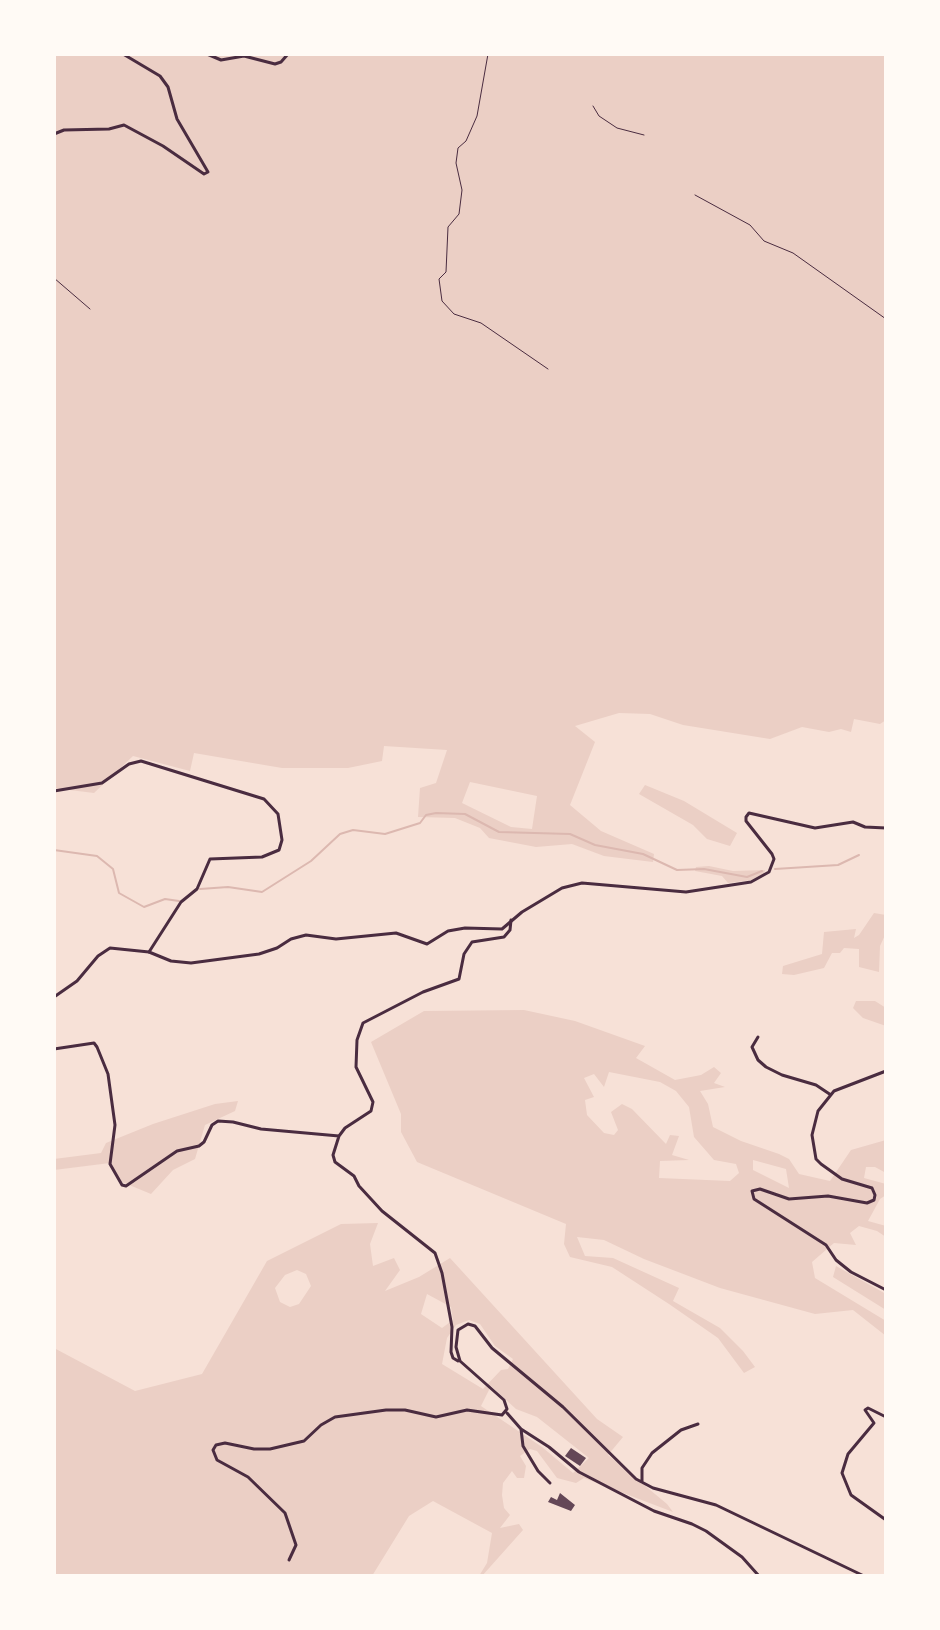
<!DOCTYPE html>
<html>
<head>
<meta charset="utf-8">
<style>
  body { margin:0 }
  #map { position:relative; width:940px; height:1630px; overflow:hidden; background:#f7e1d7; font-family:Merriweather,serif }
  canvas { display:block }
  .frame { position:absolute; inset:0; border:56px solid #fffaf5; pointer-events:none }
</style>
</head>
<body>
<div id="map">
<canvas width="940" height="1630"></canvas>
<div class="frame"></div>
</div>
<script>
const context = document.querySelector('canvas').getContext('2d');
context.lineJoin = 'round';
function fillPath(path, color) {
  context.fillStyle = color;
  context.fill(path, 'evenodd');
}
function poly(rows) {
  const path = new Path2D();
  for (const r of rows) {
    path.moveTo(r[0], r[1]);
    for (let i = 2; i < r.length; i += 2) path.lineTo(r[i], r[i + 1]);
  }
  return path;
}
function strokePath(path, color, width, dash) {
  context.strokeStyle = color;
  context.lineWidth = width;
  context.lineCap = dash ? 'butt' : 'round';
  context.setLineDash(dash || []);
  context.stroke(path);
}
const green = poly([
  [54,54,886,54,886,720,880,724,854,719,851,732,841,729,829,732,802,727,770,739,683,725,650,714,619,713,575,726,595,742,570,805,601,831,654,854,653,862,604,856,572,844,536,847,489,838,480,828,455,818,418,817,420,788,436,783,447,750,384,746,382,761,348,768,282,768,194,753,190,771,133,756,94,793,54,788],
  [470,782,537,796,532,829,511,827,462,803],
  [645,785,684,801,737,833,730,846,707,839,693,825,639,794],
  [709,866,733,871,765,870,764,874,752,880,728,883,722,876,695,871,696,867],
  [874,913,886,915,886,933,880,946,879,972,859,967,859,949,844,948,840,953,832,953,824,968,794,975,782,974,783,966,822,954,824,932,856,929,854,938,859,935],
  [875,1001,886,1008,886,1026,863,1018,853,1008,856,1001],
  [524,1010,575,1021,645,1046,636,1058,675,1080,701,1075,714,1067,721,1073,714,1083,725,1087,700,1091,708,1104,713,1127,741,1141,779,1154,789,1159,799,1174,830,1181,851,1150,886,1140,886,1173,875,1167,866,1167,864,1178,886,1184,886,1195,880,1199,868,1221,886,1226,886,1237,877,1231,859,1226,850,1233,856,1245,834,1243,812,1262,815,1278,886,1321,886,1336,853,1310,815,1314,720,1288,644,1259,604,1240,577,1237,585,1256,613,1258,679,1288,673,1301,720,1328,743,1351,755,1367,744,1373,718,1338,669,1304,612,1267,570,1257,564,1244,566,1224,417,1162,401,1132,401,1114,371,1042,424,1011],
  [609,1072,660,1082,676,1091,689,1107,694,1137,714,1160,736,1164,739,1173,730,1181,659,1178,660,1161,689,1160,672,1155,679,1136,670,1135,666,1144,632,1109,622,1104,611,1112,618,1130,614,1135,604,1133,587,1115,585,1100,594,1097,584,1078,594,1074,604,1087],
  [753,1160,786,1169,789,1188,753,1170],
  [238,1101,235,1111,205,1125,195,1159,173,1170,151,1194,122,1182,110,1163,54,1170,54,1159,101,1153,106,1143,153,1124,215,1104],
  [378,1223,370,1244,373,1266,394,1258,400,1270,385,1291,419,1277,450,1258,597,1419,623,1437,608,1455,667,1504,673,1512,584,1478,576,1483,557,1478,537,1451,530,1449,520,1456,526,1466,524,1478,517,1478,512,1471,503,1483,502,1495,504,1508,510,1515,500,1528,519,1524,523,1530,482,1576,479,1576,487,1563,492,1533,433,1501,409,1516,372,1576,54,1576,54,1348,135,1391,202,1374,267,1261,341,1224],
  [297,1270,306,1274,311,1286,299,1304,290,1307,280,1302,275,1288,285,1275],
  [427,1294,451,1307,453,1320,442,1328,421,1314],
  [469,1320,480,1324,495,1346,513,1359,508,1369,501,1370,483,1389,442,1364,447,1338,456,1325],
  [491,1386,516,1409,537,1417,589,1458,573,1473,542,1447,481,1406],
  [836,1266,886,1294,886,1310,833,1277]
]);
const stream = poly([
  [54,850,97,856,113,869,119,893,144,907,165,899,179,901],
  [775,869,838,865,859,855],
  [200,889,228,887,262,892,311,861,340,834,353,830,385,834,420,823,426,815,436,813,465,814,499,832,570,834,595,845,643,854,677,870,704,869,747,877,762,871]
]);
const building = poly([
  [571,1448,586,1458,580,1466,565,1456],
  [560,1493,575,1505,571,1511,548,1502,551,1497,557,1500]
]);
const path = poly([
  [488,54,477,116,466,141,458,148,456,163,462,190,459,214,448,227,446,272,439,279,442,301,454,314,481,323,548,369],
  [593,106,599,116,617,128,644,135],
  [695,195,750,225,764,241,793,253,886,319],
  [54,278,90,309]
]);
const minor = poly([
  [207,54,221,60,244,56,275,64,281,62,288,54],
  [54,134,64,130,109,129,124,125,163,146,204,174,208,172,177,119,168,87,160,76,123,54],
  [54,791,102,783,129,764,141,761,264,799,278,814,282,840,279,850,262,857,210,859,197,889,181,902,149,952],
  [758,1037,752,1047,758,1060,766,1067,782,1075,816,1085,831,1095],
  [54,1049,94,1043,97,1047,108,1074,115,1125,110,1164,122,1185,126,1186,177,1151,199,1146,204,1142,212,1125,218,1121,233,1122,261,1129,339,1136],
  [886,1071,834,1091,818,1111,812,1135,816,1159,821,1164,842,1179,872,1188,875,1195,874,1200,867,1203,828,1196,789,1199,760,1189,752,1191,754,1199,826,1245,836,1260,851,1272,886,1290],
  [458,1361,453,1358,451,1352,452,1327,442,1273,435,1253,382,1211,359,1186,354,1176,335,1162,333,1155,339,1136,345,1128,371,1111,373,1102,356,1067,357,1040,363,1023,423,992,459,979,464,954,472,942,504,937,510,930,511,920],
  [507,1413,521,1429,549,1447,579,1472,654,1511,692,1524,706,1531,742,1557,759,1576],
  [886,1417,868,1408,865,1410,874,1423,848,1454,842,1473,851,1495,886,1520],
  [521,1429,523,1446,538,1471,550,1483],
  [642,1482,642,1468,652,1453,681,1430,698,1424],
  [289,1560,296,1545,285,1513,248,1477,217,1460,213,1450,216,1445,225,1443,254,1449,270,1449,304,1441,321,1425,335,1417,386,1410,405,1410,436,1417,467,1410,502,1415,507,1409,504,1400,460,1361,456,1347,458,1330,468,1324,475,1326,492,1348,563,1407,636,1479,653,1488,716,1505,864,1576]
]);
const tertiary = poly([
  [54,997,77,981,98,956,110,948,149,952,171,961,191,963,259,954,277,948,291,939,306,935,336,939,396,933,427,944,448,931,465,928,502,929,522,912,562,888,582,883,686,892,751,882,769,872,774,859,772,854,746,821,746,817,749,813,815,828,853,822,865,827,886,828]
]);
fillPath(green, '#ebcfc5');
strokePath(stream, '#dcb8b0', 2);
fillPath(building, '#644757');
strokePath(path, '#4a2c40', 1);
strokePath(minor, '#4a2c40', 3);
strokePath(tertiary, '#4a2c40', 3);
</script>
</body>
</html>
